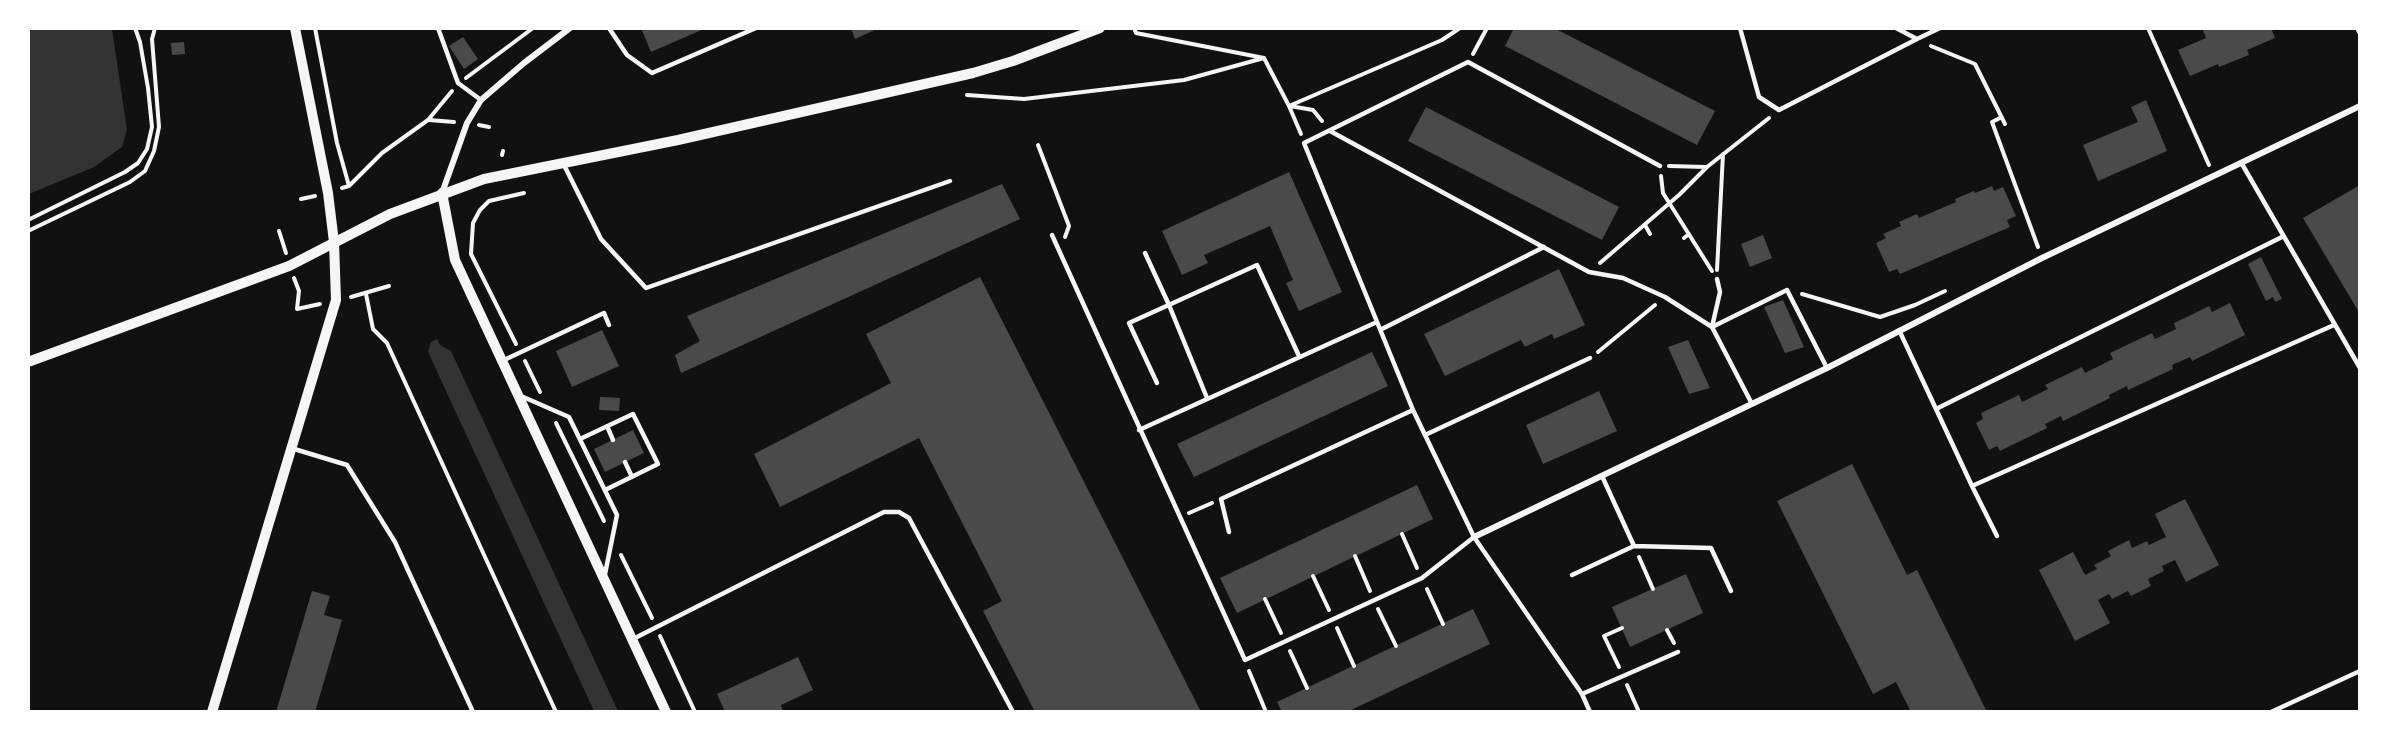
<!DOCTYPE html>
<html>
<head>
<meta charset="utf-8">
<style>
  body { margin:0 }
  #map { position:relative; width:2388px; height:740px; overflow:hidden; background:#111; font-family:Roboto,sans-serif }
  canvas { display:block }
  .frame { position:absolute; inset:0; border:30px solid #fff; pointer-events:none }
</style>
</head>
<body>
<div id="map">
<canvas width="2388" height="740"></canvas>
<div class="frame"></div>
</div>
<script>
const context = document.querySelector('canvas').getContext('2d');
context.lineJoin = 'round';
function fillPath(path, color) {
  context.fillStyle = color;
  context.fill(path, 'evenodd');
}
function poly(rows) {
  const path = new Path2D();
  for (const r of rows) {
    path.moveTo(r[0], r[1]);
    for (let i = 2; i < r.length; i += 2) path.lineTo(r[i], r[i + 1]);
  }
  return path;
}
function strokePath(path, color, width, dash) {
  context.strokeStyle = color;
  context.lineWidth = width;
  context.lineCap = dash ? 'butt' : 'round';
  context.setLineDash(dash || []);
  context.stroke(path);
}
const water = poly([
  [29,28,112,29,127,130,122,147,94,167,29,194],
  [437,339,440,345,451,351,618,711,594,711,428,352,431,342]
]);
const building = poly([
  [641,28,706,28,651,52],
  [851,28,879,28,855,39],
  [1514,28,1554,28,1715,111,1697,145,1505,46],
  [2202,28,2271,28,2275,38,2247,50,2249,55,2219,67,2218,64,2190,76,2178,50,2206,38],
  [463,37,478,59,464,69,449,46],
  [184,42,185,54,172,55,171,43],
  [2146,100,2167,151,2098,181,2083,145,2138,122,2131,107],
  [1426,107,1619,207,1602,240,1408,141],
  [1289,172,1342,292,1299,311,1286,283,1293,280,1270,226,1204,255,1208,263,1182,275,1162,231],
  [1002,184,1020,219,681,373,675,355,700,341,687,316],
  [2360,185,2360,314,2303,218],
  [1992,186,1994,191,2003,187,2016,216,2007,220,2010,227,1900,274,1897,269,1889,272,1876,243,1886,238,1883,234,1901,226,1899,222,1917,214,1919,218,1956,202,1955,199,1974,191,1975,193],
  [1763,235,1772,258,1750,267,1741,244],
  [2261,257,2282,299,2275,302,2273,297,2266,301,2248,264],
  [1559,269,1585,325,1554,339,1552,334,1525,347,1521,340,1445,376,1424,334],
  [980,277,1201,712,1035,712,983,611,1002,601,919,438,780,507,754,454,891,383,866,334],
  [1783,300,1804,347,1785,353,1764,307],
  [2230,303,2245,335,2192,361,2190,357,2172,365,2173,369,2128,390,2127,386,2109,395,2110,398,2063,421,2061,416,2045,424,2047,428,2000,451,1997,446,1989,450,1976,423,1983,419,1981,413,2019,395,2022,402,2048,389,2045,385,2082,367,2085,373,2113,359,2110,353,2152,333,2155,339,2176,329,2174,323,2191,315,2209,306,2212,312],
  [602,330,619,366,572,387,556,351],
  [1688,340,1710,388,1689,394,1668,347],
  [1372,352,1388,386,1194,477,1177,444],
  [1599,391,1617,431,1543,464,1526,425],
  [600,397,620,398,619,411,599,410],
  [633,430,644,453,605,472,594,449],
  [1852,464,1907,575,1917,570,1987,712,1911,712,1896,682,1873,694,1777,501],
  [1417,485,1433,519,1237,613,1220,578],
  [2185,499,2219,565,2186,582,2175,560,2162,566,2164,571,2148,579,2151,586,2131,596,2128,591,2112,599,2109,594,2098,600,2110,623,2075,641,2039,570,2073,552,2085,575,2097,569,2094,565,2111,556,2108,551,2129,540,2132,548,2147,541,2149,545,2166,537,2155,514],
  [1686,574,1703,613,1630,647,1612,607],
  [312,591,330,596,324,615,342,620,315,712,276,712],
  [1473,609,1490,644,1347,712,1282,712,1277,702],
  [798,657,813,690,781,705,783,712,725,712,717,694]
]);
const path = poly([
  [315,28,337,143,349,186],
  [1134,28,1136,33,1264,58,1289,106,1301,134],
  [2148,28,2209,165],
  [1931,46,1975,64,2005,124],
  [1473,54,1487,28],
  [466,78,533,28],
  [967,95,1024,99,1184,80,1264,58],
  [1289,106,1442,40,1460,28],
  [1290,106,1313,110,1322,121],
  [2000,118,1992,122,2038,247],
  [429,120,454,122],
  [479,125,489,127],
  [1038,145,1069,226,1065,237],
  [502,155,503,151],
  [1669,166,1706,167],
  [1661,176,1663,193,1712,271],
  [342,188,349,186,382,153,428,120,452,91],
  [301,199,315,196],
  [28,220,125,172,138,163,147,149,152,127,148,88,140,42,135,28],
  [1645,225,1650,234],
  [28,231,130,182,145,171,154,151,159,127,152,39,155,28],
  [279,231,286,253],
  [1684,238,1689,234],
  [1600,263,1679,195,1707,167,1769,118],
  [1717,270,1723,154],
  [294,278,299,291,297,309,320,304],
  [366,294,373,329,387,343,556,712],
  [1802,294,1880,317,1915,305,1945,291],
  [351,297,389,286],
  [516,344,471,254,473,223,480,210,489,201,524,193],
  [1598,352,1655,305],
  [525,361,540,392],
  [556,423,604,521],
  [1189,513,1212,503],
  [1402,534,1417,568],
  [621,555,652,618],
  [1355,556,1370,591],
  [1639,557,1653,589],
  [1313,576,1329,610],
  [1427,589,1443,624],
  [1265,599,1281,633],
  [1378,609,1396,646],
  [1337,628,1354,666],
  [1667,630,1674,643],
  [660,636,695,712],
  [1290,651,1307,688],
  [1619,667,1604,636,1622,628],
  [1249,671,1266,712],
  [1627,685,1639,712]
]);
const service = poly([
  [438,28,458,83,481,100],
  [609,28,627,55,652,73,756,28],
  [1740,28,1759,97,1779,110,1917,39,1896,28],
  [1917,39,1940,28],
  [1330,131,1589,272,1623,278,1665,297,1712,327,1752,404],
  [2242,164,2360,368],
  [564,165,601,239,646,288,950,181],
  [1052,235,1245,660,1422,578,1474,537],
  [1145,253,1169,305,1207,398],
  [1717,279,1720,292,1712,327,1787,290,1827,368],
  [1382,329,1544,247],
  [1899,330,1936,409,2282,237],
  [502,361,604,313,609,325],
  [1157,383,1129,323,1257,265,1299,356],
  [521,396,569,417,617,515,605,574],
  [1936,409,1972,486,2334,325],
  [607,426,613,440],
  [1139,430,1377,322],
  [1425,435,1590,358],
  [580,439,633,414,658,464,605,490],
  [291,448,347,465,395,542,473,712],
  [625,462,632,477],
  [1972,486,1997,536],
  [1229,532,1221,499,1413,410],
  [1634,546,1711,548,1731,591],
  [1572,575,1634,546,1602,476],
  [633,639,884,512,899,512,909,518,1013,712],
  [1582,694,1678,652],
  [1590,712,1582,694,1474,537,1413,410,1304,143,1468,62,1660,166],
  [2271,712,2360,671]
]);
const minor = poly([
  [2358,28,2360,32],
  [442,193,467,123,481,100,524,63,570,28],
  [1474,537,1827,368,2042,258,2360,106]
]);
const tertiary = poly([
  [442,193,455,260,666,712],
  [28,362,289,266,390,214,484,179,678,140,973,73,1013,61,1100,28],
  [212,712,336,300,334,242,328,193,295,28]
]);
fillPath(water, '#333');
fillPath(building, '#4a4a4a');
strokePath(path, '#f5f5f5', 4);
strokePath(service, '#f5f5f5', 4.5);
strokePath(minor, '#f5f5f5', 6);
strokePath(tertiary, '#f5f5f5', 10);
</script>
</body>
</html>
